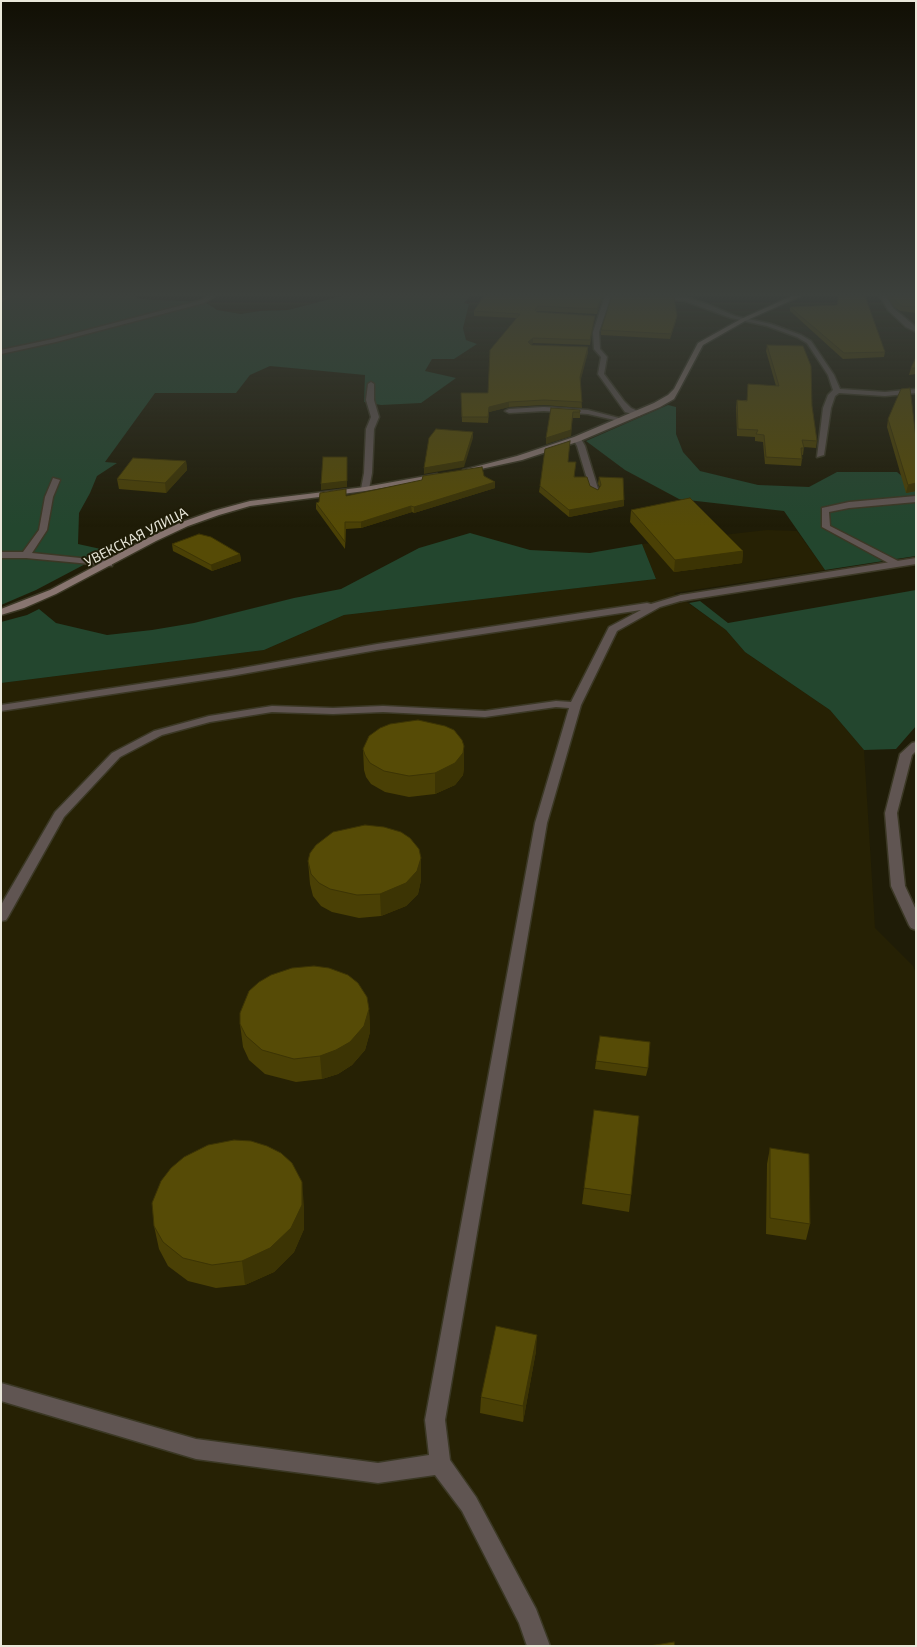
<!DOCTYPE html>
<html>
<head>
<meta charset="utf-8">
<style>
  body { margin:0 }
  #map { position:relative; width:917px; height:1647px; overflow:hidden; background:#1f1c07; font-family:"Exo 2",sans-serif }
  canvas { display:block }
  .frame { position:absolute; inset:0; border:2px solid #e9e7da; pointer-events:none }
</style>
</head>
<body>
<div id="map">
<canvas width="917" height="1647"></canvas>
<div class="frame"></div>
</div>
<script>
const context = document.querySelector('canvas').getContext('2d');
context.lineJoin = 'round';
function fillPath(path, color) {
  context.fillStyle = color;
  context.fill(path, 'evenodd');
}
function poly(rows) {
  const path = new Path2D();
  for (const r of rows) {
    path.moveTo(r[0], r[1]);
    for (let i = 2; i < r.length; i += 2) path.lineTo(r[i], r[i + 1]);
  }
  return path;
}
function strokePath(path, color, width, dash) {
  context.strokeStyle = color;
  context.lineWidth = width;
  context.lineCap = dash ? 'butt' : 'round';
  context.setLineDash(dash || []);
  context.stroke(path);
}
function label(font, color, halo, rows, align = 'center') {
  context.font = font + ' "Exo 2",sans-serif';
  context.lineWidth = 4;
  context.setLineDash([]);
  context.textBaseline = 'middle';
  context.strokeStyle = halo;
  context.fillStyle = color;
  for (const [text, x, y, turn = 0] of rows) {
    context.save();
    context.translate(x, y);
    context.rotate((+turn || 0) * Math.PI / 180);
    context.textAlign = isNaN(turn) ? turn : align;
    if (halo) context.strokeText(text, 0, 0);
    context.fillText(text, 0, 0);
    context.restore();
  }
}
const built = poly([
  [767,530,797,531,825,570,674,593,726,630,745,652,830,710,864,750,875,928,913,966,916,973,916,1646,1,1646,1,683,264,650,344,615,656,579,642,544]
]);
const green = poly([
  [12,296,134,296,140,299,205,302,217,310,241,314,260,311,288,310,342,296,470,296,464,303,469,304,463,328,466,340,477,344,454,359,432,359,425,371,456,378,421,403,381,405,364,402,365,375,270,366,250,375,236,393,155,393,105,462,117,463,97,476,90,493,79,513,78,544,110,551,36,590,1,605,1,304],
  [668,405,676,407,676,434,683,452,700,471,758,485,809,487,837,472,897,472,911,484,916,485,916,556,825,570,784,511,679,499,625,470,586,441],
  [470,533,530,550,590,553,642,544,656,579,344,615,264,650,1,683,1,622,27,615,39,609,56,623,107,635,152,630,194,623,294,598,341,589,419,548],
  [916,590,916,726,896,749,864,750,830,710,745,652,726,630,689,603,700,601,728,623]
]);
const lane = poly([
  [202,300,204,303,56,342,1,354,1,350,53,339,202,300],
  [544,407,588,410,627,420,623,422,588,414,544,411,509,413,505,411,509,409,544,407],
  [53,478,60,480,53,497,47,530,32,553,109,561,112,562,112,566,26,558,1,558,1,552,23,552,39,530,45,497,53,478],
  [916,496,916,502,849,508,829,512,830,526,900,562,900,566,894,566,822,527,822,508,849,502,916,496],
  [681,595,686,598,684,600,660,607,617,631,581,705,547,823,445,1420,450,1460,476,1497,536,1609,550,1646,527,1646,519,1623,462,1511,435,1475,378,1483,196,1459,1,1401,1,1383,196,1439,378,1463,429,1455,425,1420,535,823,569,708,556,707,485,717,383,712,333,714,272,712,210,722,162,735,120,757,64,817,8,917,6,920,1,921,1,905,55,812,112,753,154,731,209,716,272,706,333,708,383,706,485,711,556,701,571,702,609,627,641,610,377,650,231,676,1,711,1,705,231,670,377,644,647,603,651,604,681,595]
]);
const street = poly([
  [3,296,10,296,1,303,3,296],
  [207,296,215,296,204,303,200,303,200,301,207,296],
  [605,296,611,296,599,332,600,349,607,357,604,374,624,401,631,408,640,412,640,416,625,412,598,374,601,357,594,349,593,332,605,296],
  [626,296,685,297,707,304,735,316,771,324,801,335,811,341,834,375,840,389,885,392,916,389,916,393,885,396,839,393,835,396,831,408,824,455,817,457,823,408,828,395,833,390,828,375,807,343,797,337,767,326,731,318,685,301,626,296],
  [880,296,886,296,893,308,916,327,916,332,906,327,888,310,880,296],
  [371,382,374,384,374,400,379,417,374,429,372,473,369,489,365,491,361,489,364,473,366,429,371,417,366,400,368,384,371,382],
  [574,437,580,437,585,446,599,492,598,494,591,492,577,446,573,439,574,437],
  [916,558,916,564,681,601,676,598,681,595,916,558],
  [916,742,916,751,912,755,897,813,905,886,916,910,916,930,911,928,909,925,891,886,885,813,900,754,912,743,916,742]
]);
const secondary = poly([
  [792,296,801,296,745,321,703,345,679,390,674,399,660,407,580,441,522,460,467,472,463,470,517,456,574,437,654,403,668,395,674,389,698,343,741,319,792,296],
  [437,474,441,476,440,478,365,491,250,506,219,515,188,526,156,541,56,594,24,608,1,615,1,609,50,590,150,537,182,522,213,511,250,501,365,487,437,474]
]);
const wall = poly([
  [484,296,603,296,597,314,537,311,537,312,595,316,590,345,533,343,531,345,588,347,588,352,580,381,582,408,544,405,509,407,489,412,488,423,462,422,461,393,488,393,516,318,474,316,474,311],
  [887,296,916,296,916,313,900,311,894,307],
  [790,307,885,352,884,357,843,359,790,311],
  [676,321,670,339,601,335,601,330],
  [767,345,812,406,817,441,816,448,804,447,803,455,802,455,802,459,801,466,765,464,763,442,755,441,755,437,737,436,736,407,737,400,747,400,776,386,766,351],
  [916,357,916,374,909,375,911,368],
  [551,408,580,410,580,418,572,418,571,436,546,444],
  [888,419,916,438,916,491,906,493,887,427],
  [186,461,187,470,166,493,119,489,117,479],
  [568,462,575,477,590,486,598,490,600,487,598,484,599,477,624,500,624,506,569,517,539,492,540,486],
  [484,476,495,482,495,488,414,513,412,512,361,528,346,529,345,549,316,509,316,503],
  [631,510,743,551,742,563,674,572,630,522],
  [172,544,240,554,241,561,212,571,173,551],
  [464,746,464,767,463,775,455,785,435,794,409,797,385,792,371,784,366,777,364,770,363,749],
  [308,861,421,880,418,894,406,906,381,916,359,918,332,912,321,906,313,896,310,884],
  [369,1009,370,1032,365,1050,352,1065,338,1074,322,1079,296,1082,265,1074,249,1060,243,1047,240,1024],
  [596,1061,648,1068,646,1076,595,1069],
  [770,1148,810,1224,806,1240,766,1234,767,1164],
  [584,1188,631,1195,629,1212,582,1204],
  [304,1206,304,1229,294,1252,274,1272,245,1285,216,1288,188,1281,168,1266,159,1249,154,1226],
  [536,1351,523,1422,480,1413,481,1397]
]);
const shadedWall = poly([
  [602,296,603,296,597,314,597,309],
  [677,316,676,321,670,339,671,334],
  [533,338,533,343,528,347,528,342],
  [588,347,588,352,580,383,580,377],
  [509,402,509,407,489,412,488,423,489,407],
  [573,412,571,436,546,444,546,438],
  [473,432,473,438,464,467,424,474,424,468],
  [347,457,347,487,321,490,321,484],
  [186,461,187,470,166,493,165,483],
  [495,482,495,488,414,513,414,507],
  [916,483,916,491,906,493,908,485],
  [624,500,624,506,569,517,569,510],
  [411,506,412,512,361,528,361,522],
  [743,551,742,563,674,572,675,560],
  [240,554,241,561,212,571,211,565],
  [464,746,464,767,463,775,455,785,435,794,435,773],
  [421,858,421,880,418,894,406,906,381,916,380,894],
  [369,1009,370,1032,365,1050,352,1065,338,1074,322,1079,320,1056],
  [302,1182,304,1206,304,1229,294,1252,274,1272,245,1285,242,1261],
  [537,1335,536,1351,523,1422,523,1406]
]);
const building = poly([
  [484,296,602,296,597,309,538,306,535,310,537,312,595,316,590,340,533,338,528,342,531,345,588,347,580,377,582,402,544,400,509,402,489,407,488,417,462,417,461,393,488,393,490,350,520,314,474,311,484,296],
  [612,296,674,297,677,316,671,334,601,330,612,296],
  [839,296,865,296,885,352,844,353,790,307,837,305,839,296],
  [892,296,916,296,916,307,901,306,896,301,892,296],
  [767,345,803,346,811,366,812,406,817,441,802,440,804,448,801,448,802,459,766,457,764,435,756,434,758,430,738,429,737,400,747,401,748,384,779,386,767,345],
  [916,357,916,368,911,368,916,357],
  [910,388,916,438,916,483,908,485,888,419,901,389,910,388],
  [551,408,580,410,580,412,573,412,571,430,546,438,551,408],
  [436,429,473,432,464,461,424,468,429,438,436,429],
  [570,441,568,462,576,462,574,477,587,477,590,486,598,490,601,485,599,477,623,478,624,500,569,510,540,486,545,449,570,441],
  [323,457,347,457,347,481,321,484,323,457],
  [133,458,186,461,165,483,117,479,133,458],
  [482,467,484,476,495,482,414,507,411,506,361,522,345,522,345,542,316,503,319,502,320,493,346,489,346,496,422,480,423,476,482,467],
  [690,498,743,551,675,560,631,510,690,498],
  [199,534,211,537,240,554,211,565,172,544,199,534],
  [418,720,445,726,454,730,462,740,464,746,463,753,455,763,435,773,409,776,384,771,370,763,365,755,363,749,369,736,380,728,390,724,418,720],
  [365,825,384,827,401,832,410,838,419,849,421,858,417,871,406,883,380,894,357,895,330,889,319,883,311,874,308,861,310,853,316,845,333,832,365,825],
  [314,966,329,968,348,975,358,983,367,997,369,1009,364,1026,350,1042,336,1050,320,1056,294,1059,262,1050,246,1036,240,1024,240,1013,249,991,259,982,271,975,292,968,314,966],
  [600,1036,650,1042,648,1068,596,1061,600,1036],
  [594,1110,639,1116,631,1195,584,1188,594,1110],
  [234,1140,251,1141,267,1146,281,1153,292,1163,302,1182,302,1205,291,1228,270,1248,242,1261,212,1265,183,1258,163,1242,154,1226,152,1203,161,1181,171,1168,184,1157,208,1145,234,1140],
  [770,1148,809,1154,810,1224,770,1218,770,1148],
  [496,1326,537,1335,523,1406,481,1397,496,1326],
  [674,1642,675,1646,649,1646,674,1642]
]);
const farStreetnames = [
  ["УВЕКСКАЯ УЛИЦА",136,537,-27]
];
fillPath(built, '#262104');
fillPath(green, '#23462e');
strokePath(lane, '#3b3825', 3);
strokePath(street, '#3b3825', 3);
strokePath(secondary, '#3b3825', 3);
fillPath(lane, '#605552');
fillPath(street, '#605552');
fillPath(secondary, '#887570');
fillPath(wall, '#4a4005');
fillPath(shadedWall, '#3c3404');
fillPath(building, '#564b06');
strokePath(building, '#3c3404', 1);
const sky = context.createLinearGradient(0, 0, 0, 527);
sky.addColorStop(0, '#110f04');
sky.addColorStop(0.56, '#3c403c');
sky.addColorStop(1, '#3c403c00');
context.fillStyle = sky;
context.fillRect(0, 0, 917, 527);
label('14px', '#e9e7da', '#1f1c07', farStreetnames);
</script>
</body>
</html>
